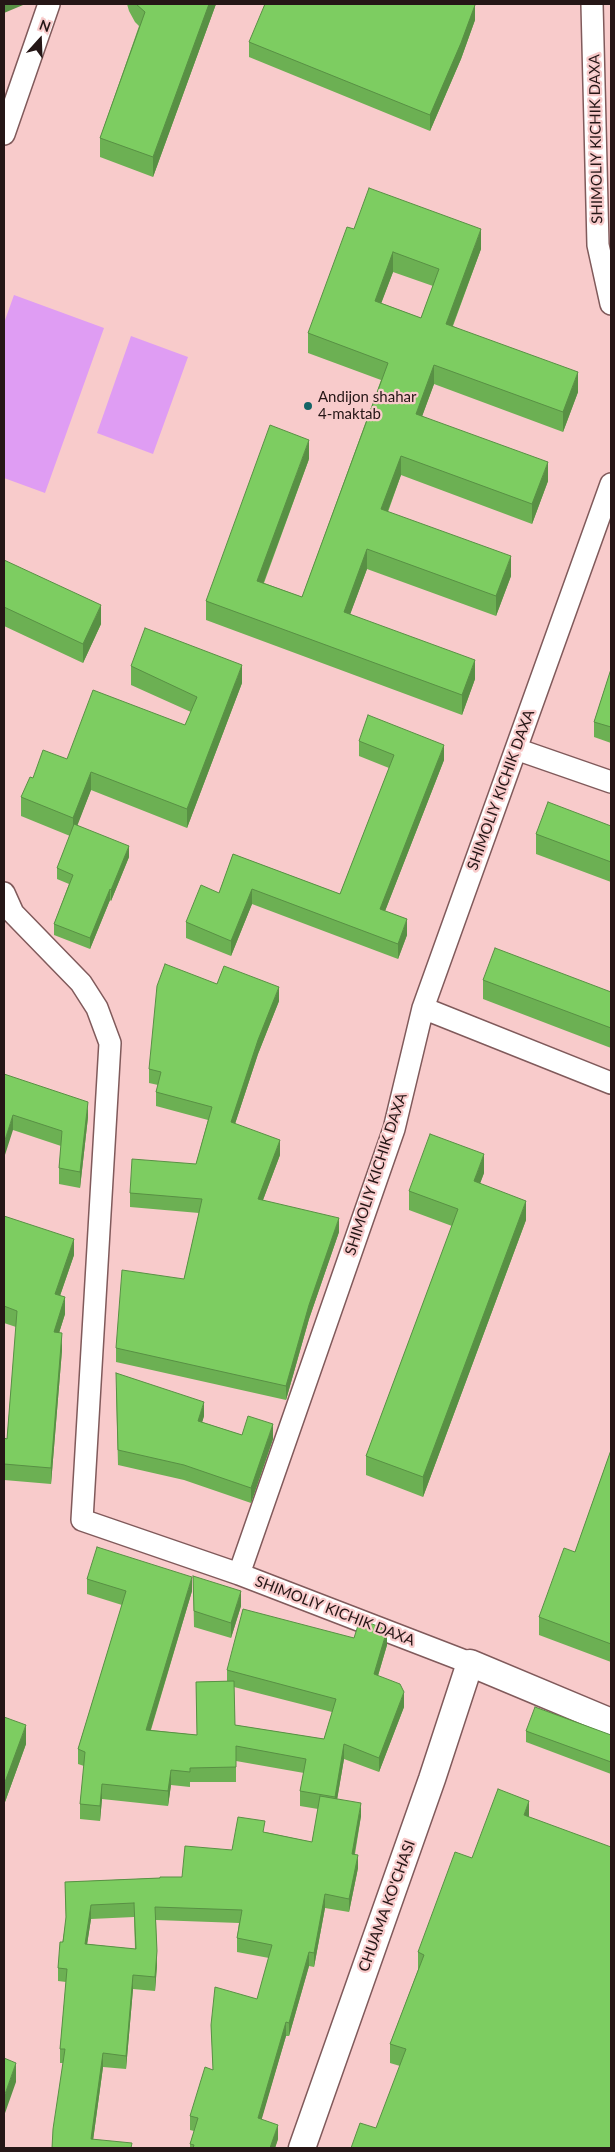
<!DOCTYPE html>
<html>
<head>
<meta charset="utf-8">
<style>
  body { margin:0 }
  #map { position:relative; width:615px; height:2152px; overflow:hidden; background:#f8cbcb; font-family:Lato,sans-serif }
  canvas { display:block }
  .frame { position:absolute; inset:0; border:5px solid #251616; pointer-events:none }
  .north { position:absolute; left:15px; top:15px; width:50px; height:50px; -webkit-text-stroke:4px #f8cbcb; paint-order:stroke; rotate:20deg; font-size:14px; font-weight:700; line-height:20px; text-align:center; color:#251616 }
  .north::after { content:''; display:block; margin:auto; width:18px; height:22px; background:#251616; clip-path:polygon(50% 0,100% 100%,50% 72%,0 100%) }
</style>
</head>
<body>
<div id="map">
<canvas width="615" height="2152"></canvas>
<div class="frame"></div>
<div class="north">N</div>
</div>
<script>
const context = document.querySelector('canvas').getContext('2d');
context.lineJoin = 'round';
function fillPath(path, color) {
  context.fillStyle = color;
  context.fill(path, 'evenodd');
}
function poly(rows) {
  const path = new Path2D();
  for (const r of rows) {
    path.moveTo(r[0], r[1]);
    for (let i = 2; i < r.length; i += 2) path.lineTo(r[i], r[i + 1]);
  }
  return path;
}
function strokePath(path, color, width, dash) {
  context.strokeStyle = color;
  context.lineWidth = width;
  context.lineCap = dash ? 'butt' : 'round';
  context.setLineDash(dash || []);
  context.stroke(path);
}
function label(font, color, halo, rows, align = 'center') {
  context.font = font + ' Lato,sans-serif';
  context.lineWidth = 4.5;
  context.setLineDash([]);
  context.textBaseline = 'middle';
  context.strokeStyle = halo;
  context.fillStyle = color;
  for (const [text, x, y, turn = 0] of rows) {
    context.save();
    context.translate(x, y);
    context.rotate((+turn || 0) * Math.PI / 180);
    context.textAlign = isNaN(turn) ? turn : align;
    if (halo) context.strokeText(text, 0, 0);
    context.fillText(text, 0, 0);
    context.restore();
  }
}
const green = poly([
  [14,295,104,328,45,493,4,478,4,323],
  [131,336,188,357,153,454,97,433]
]);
const minor = poly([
  [592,4,598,245,611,304],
  [4,134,49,4],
  [516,749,611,782],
  [4,893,13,913,81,983,97,1008,110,1043,82,1520,239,1574],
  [423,1008,611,1083],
  [470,1663,239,1574,394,1129,423,1008,611,484]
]);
const tertiary = poly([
  [302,2148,432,1779,470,1663,611,1722]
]);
const wall = poly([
  [127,4,216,4,153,177,100,157,100,138,139,26,135,22,129,11],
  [475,20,461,59,430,131,249,57,249,42],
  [354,229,481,249,453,326,578,392,563,432,434,384,422,416,548,481,532,524,401,475,388,512,511,576,496,616,367,569,350,614,475,679,462,715,206,620,206,601,309,459,264,583,302,597,381,380,308,353,308,333],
  [393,272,433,286,421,318,381,303],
  [4,560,101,624,83,663,4,626],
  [131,666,242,683,187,828,91,790,77,825,129,857,111,901,110,900,90,949,54,935,54,924,69,884,57,879,57,868,70,836,21,816,21,797,67,759,185,725,191,712,131,685],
  [611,669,611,743,594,737,594,722],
  [359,741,444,760,385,911,407,935,398,959,252,904,231,956,186,938,186,922,219,893,233,854,340,894,389,768,359,756],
  [611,826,611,882,536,854,536,834],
  [483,980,611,992,611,1048,483,999],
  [217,984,279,1001,258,1054,235,1124,280,1155,263,1200,339,1232,309,1319,286,1400,116,1362,116,1348,184,1279,199,1213,130,1207,130,1193,196,1164,208,1120,156,1106,156,1092,158,1085,149,1083,149,1069],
  [4,1074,88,1117,80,1188,59,1184,59,1168,61,1146,13,1130],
  [484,1173,480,1183,526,1220,423,1497,366,1475,366,1456,452,1226,409,1210,409,1191],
  [4,1216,74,1255,60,1296,65,1314,59,1333,62,1350,51,1484,4,1480,4,1438,7,1439,16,1327,4,1323],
  [116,1388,204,1416,202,1422,242,1435,273,1439,251,1503,184,1480,118,1465],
  [611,1450,611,1662,539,1635,539,1617,575,1552],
  [193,1576,241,1606,231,1638,194,1627],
  [87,1579,192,1591,151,1730,197,1735,196,1682,227,1681,227,1670,354,1638,387,1645,378,1676,404,1707,379,1772,344,1759,337,1799,361,1816,355,1854,358,1868,349,1912,325,1908,314,1967,309,1966,289,2036,286,2036,261,2120,278,2139,275,2148,190,2148,190,2144,194,2131,190,2130,190,2116,213,2069,211,2025,257,1999,269,1958,237,1952,237,1938,239,1923,156,1920,157,1965,155,1991,133,1989,126,2069,103,2067,93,2140,132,2148,52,2148,63,2063,60,2063,60,2049,66,1982,58,1981,58,1968,66,1921,65,1882,182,1877,265,1832,312,1842,318,1809,300,1806,300,1791,304,1773,236,1761,236,1782,190,1782,190,1787,171,1785,168,1806,102,1799,100,1821,80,1819,80,1804,84,1766,78,1764,78,1749,122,1605,87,1594],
  [234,1687,332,1712,324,1739,235,1725],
  [134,1917,135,1949,87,1944,91,1919],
  [4,1717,26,1744,5,1802,4,1801],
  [526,1731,611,1735,611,1774,526,1742],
  [529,1801,376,2128,400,2066,390,2063,390,2044,418,1970,418,1952,472,1858]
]);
const shadedWall = poly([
  [4,4,23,4,23,5,4,13],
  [209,4,216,4,153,177,153,157],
  [475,5,475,20,461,59,430,131,430,115],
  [481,229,481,249,446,343,446,324],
  [393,252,393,272,375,320,375,301],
  [434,365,434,384,416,433,416,414],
  [578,372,578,392,563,432,563,412],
  [309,440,309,459,257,600,257,581],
  [401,456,401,475,381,529,381,509],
  [548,462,548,481,532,524,532,504],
  [367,549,367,569,344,631,344,612],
  [511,556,511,576,496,616,496,596],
  [101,605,101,624,83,663,83,644],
  [475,660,475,679,462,715,462,695],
  [242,665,242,683,187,828,187,809],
  [444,745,444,760,380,924,380,909],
  [91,772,91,790,73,837,73,818],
  [129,846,129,857,111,901,111,890],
  [110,889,110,900,90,949,90,938],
  [252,889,252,904,231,956,231,941],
  [407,919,407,935,398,959,398,944],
  [279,987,279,1001,258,1054,231,1136,231,1122,258,1040],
  [88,1102,88,1117,80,1188,80,1172],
  [13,1115,13,1130,4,1158,4,1143],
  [280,1140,280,1155,258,1213,258,1199],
  [484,1154,484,1173,474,1200,474,1181],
  [526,1201,526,1220,423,1497,423,1477],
  [339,1218,339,1232,309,1319,286,1400,286,1386,309,1305],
  [74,1239,74,1255,55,1310,55,1294],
  [65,1297,65,1314,54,1349,54,1332],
  [62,1333,62,1350,51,1484,51,1468],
  [204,1402,204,1416,198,1436,198,1421],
  [273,1424,273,1439,251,1503,251,1488],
  [192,1577,192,1591,146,1745,146,1730],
  [241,1591,241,1606,231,1638,231,1623],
  [387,1630,387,1645,374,1689,374,1674],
  [404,1692,404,1707,379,1772,379,1758],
  [26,1725,26,1744,5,1802,5,1782],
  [344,1744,344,1759,335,1812,335,1797],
  [171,1770,171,1785,168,1806,168,1791],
  [102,1784,102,1799,100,1821,100,1806],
  [529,1801,529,1820,524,1815],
  [361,1803,361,1816,352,1867,352,1854],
  [358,1855,358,1868,349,1912,349,1899],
  [325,1894,325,1908,314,1967,314,1953],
  [91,1905,91,1919,85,1958,85,1944],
  [157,1951,157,1965,155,1991,155,1977],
  [309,1952,309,1966,289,2036,289,2023],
  [133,1975,133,1989,126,2069,126,2056],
  [286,2022,286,2036,258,2132,258,2118],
  [103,2053,103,2067,92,2148,91,2139],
  [16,2063,16,2082,4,2116,4,2097],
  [278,2125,278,2139,275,2148,270,2148]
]);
const building = poly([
  [136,4,209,4,153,157,100,138,145,12,136,4],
  [265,4,473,4,475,5,461,43,430,115,249,42,265,4],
  [369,188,481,229,446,324,578,372,563,412,434,365,416,414,548,462,532,504,401,456,381,509,511,556,496,596,367,549,344,612,475,660,462,695,206,601,270,425,309,440,257,581,302,597,388,363,308,333,347,227,354,229,369,188],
  [393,252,439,269,421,318,375,301,393,252],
  [4,560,101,605,83,644,4,607,4,560],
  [145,628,242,665,187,809,91,772,73,818,21,797,30,777,33,778,43,750,67,759,93,690,185,725,197,697,131,666,145,628],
  [611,669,611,727,594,722,611,669],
  [368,715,444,745,380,909,407,919,398,944,252,889,231,941,186,922,201,885,219,893,233,854,340,894,394,755,359,741,368,715],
  [548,802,611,826,611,862,536,834,548,802],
  [74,824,129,846,111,890,110,889,90,938,54,924,73,875,57,868,74,824],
  [495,948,611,992,611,1028,483,980,495,948],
  [165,964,217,984,224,966,279,987,258,1040,231,1122,280,1140,258,1199,339,1218,309,1305,286,1386,116,1348,122,1270,184,1279,202,1199,130,1193,132,1159,196,1164,212,1107,156,1092,161,1072,149,1069,157,986,165,964],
  [4,1074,88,1102,80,1172,59,1168,62,1131,13,1115,4,1143,4,1074],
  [430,1134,484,1154,474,1181,526,1201,423,1477,366,1456,458,1209,409,1191,430,1134],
  [4,1216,74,1239,55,1294,65,1297,54,1332,62,1333,51,1468,4,1464,4,1438,7,1439,17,1311,4,1306,4,1216],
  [116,1373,204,1402,198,1421,242,1435,248,1416,273,1424,251,1488,184,1465,118,1450,116,1373],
  [611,1450,611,1644,539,1617,564,1548,575,1552,611,1450],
  [97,1547,192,1577,146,1730,197,1735,196,1682,234,1681,235,1725,324,1739,336,1699,227,1670,243,1609,354,1638,360,1619,387,1630,374,1674,400,1684,404,1692,379,1758,344,1744,335,1797,300,1791,306,1759,236,1746,236,1767,190,1768,190,1772,171,1770,168,1791,102,1784,100,1806,80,1804,85,1752,78,1749,126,1591,87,1579,97,1547],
  [193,1576,241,1591,231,1623,194,1611,193,1576],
  [535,1707,611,1735,611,1762,526,1731,535,1707],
  [4,1717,26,1725,5,1782,4,1782,4,1717],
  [498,1789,529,1801,524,1815,611,1847,611,2148,351,2148,360,2123,376,2128,406,2049,390,2044,424,1955,418,1952,455,1852,472,1858,498,1789],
  [320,1796,361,1803,352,1854,358,1855,349,1899,325,1894,314,1953,309,1952,289,2023,286,2022,258,2118,278,2125,270,2148,193,2148,194,2145,190,2144,198,2118,190,2116,205,2067,213,2070,211,2025,215,1987,257,1999,272,1945,237,1938,242,1910,155,1907,157,1951,155,1977,133,1975,126,2056,103,2053,91,2139,132,2143,131,2148,52,2148,53,2129,65,2049,60,2049,67,1969,58,1968,60,1942,63,1942,66,1917,65,1882,160,1878,160,1877,182,1877,185,1846,232,1850,238,1817,265,1821,263,1832,312,1842,320,1796],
  [134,1903,136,1949,85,1944,91,1905,134,1903],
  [4,2058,16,2063,4,2097,4,2058]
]);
const markers = [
  [308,406,5,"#146466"]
];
const streetNames = [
  ["SHIMOLIY KICHIK DAXA",596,139,-91],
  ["SHIMOLIY KICHIK DAXA",501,790,-70],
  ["SHIMOLIY KICHIK DAXA",376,1174,-72],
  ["SHIMOLIY KICHIK DAXA",335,1611,21],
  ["CHUAMA KO'CHASI",387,1906,-70]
];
const poiNames = [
  ["Andijon shahar",318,397],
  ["4-maktab",318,414]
];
fillPath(green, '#df9df3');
strokePath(minor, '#805a5b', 24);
strokePath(tertiary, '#805a5b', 29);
strokePath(minor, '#fff', 21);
strokePath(tertiary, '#fff', 26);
fillPath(wall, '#6cb053');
fillPath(shadedWall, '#589044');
fillPath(building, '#7dcd61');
strokePath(building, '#589044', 1);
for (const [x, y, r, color] of markers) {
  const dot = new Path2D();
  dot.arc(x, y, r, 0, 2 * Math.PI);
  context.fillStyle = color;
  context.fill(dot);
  strokePath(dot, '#f8cbcb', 2);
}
label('15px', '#251616', '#f8cbcb', streetNames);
label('15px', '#251616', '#f8cbcb', poiNames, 'left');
</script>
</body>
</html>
